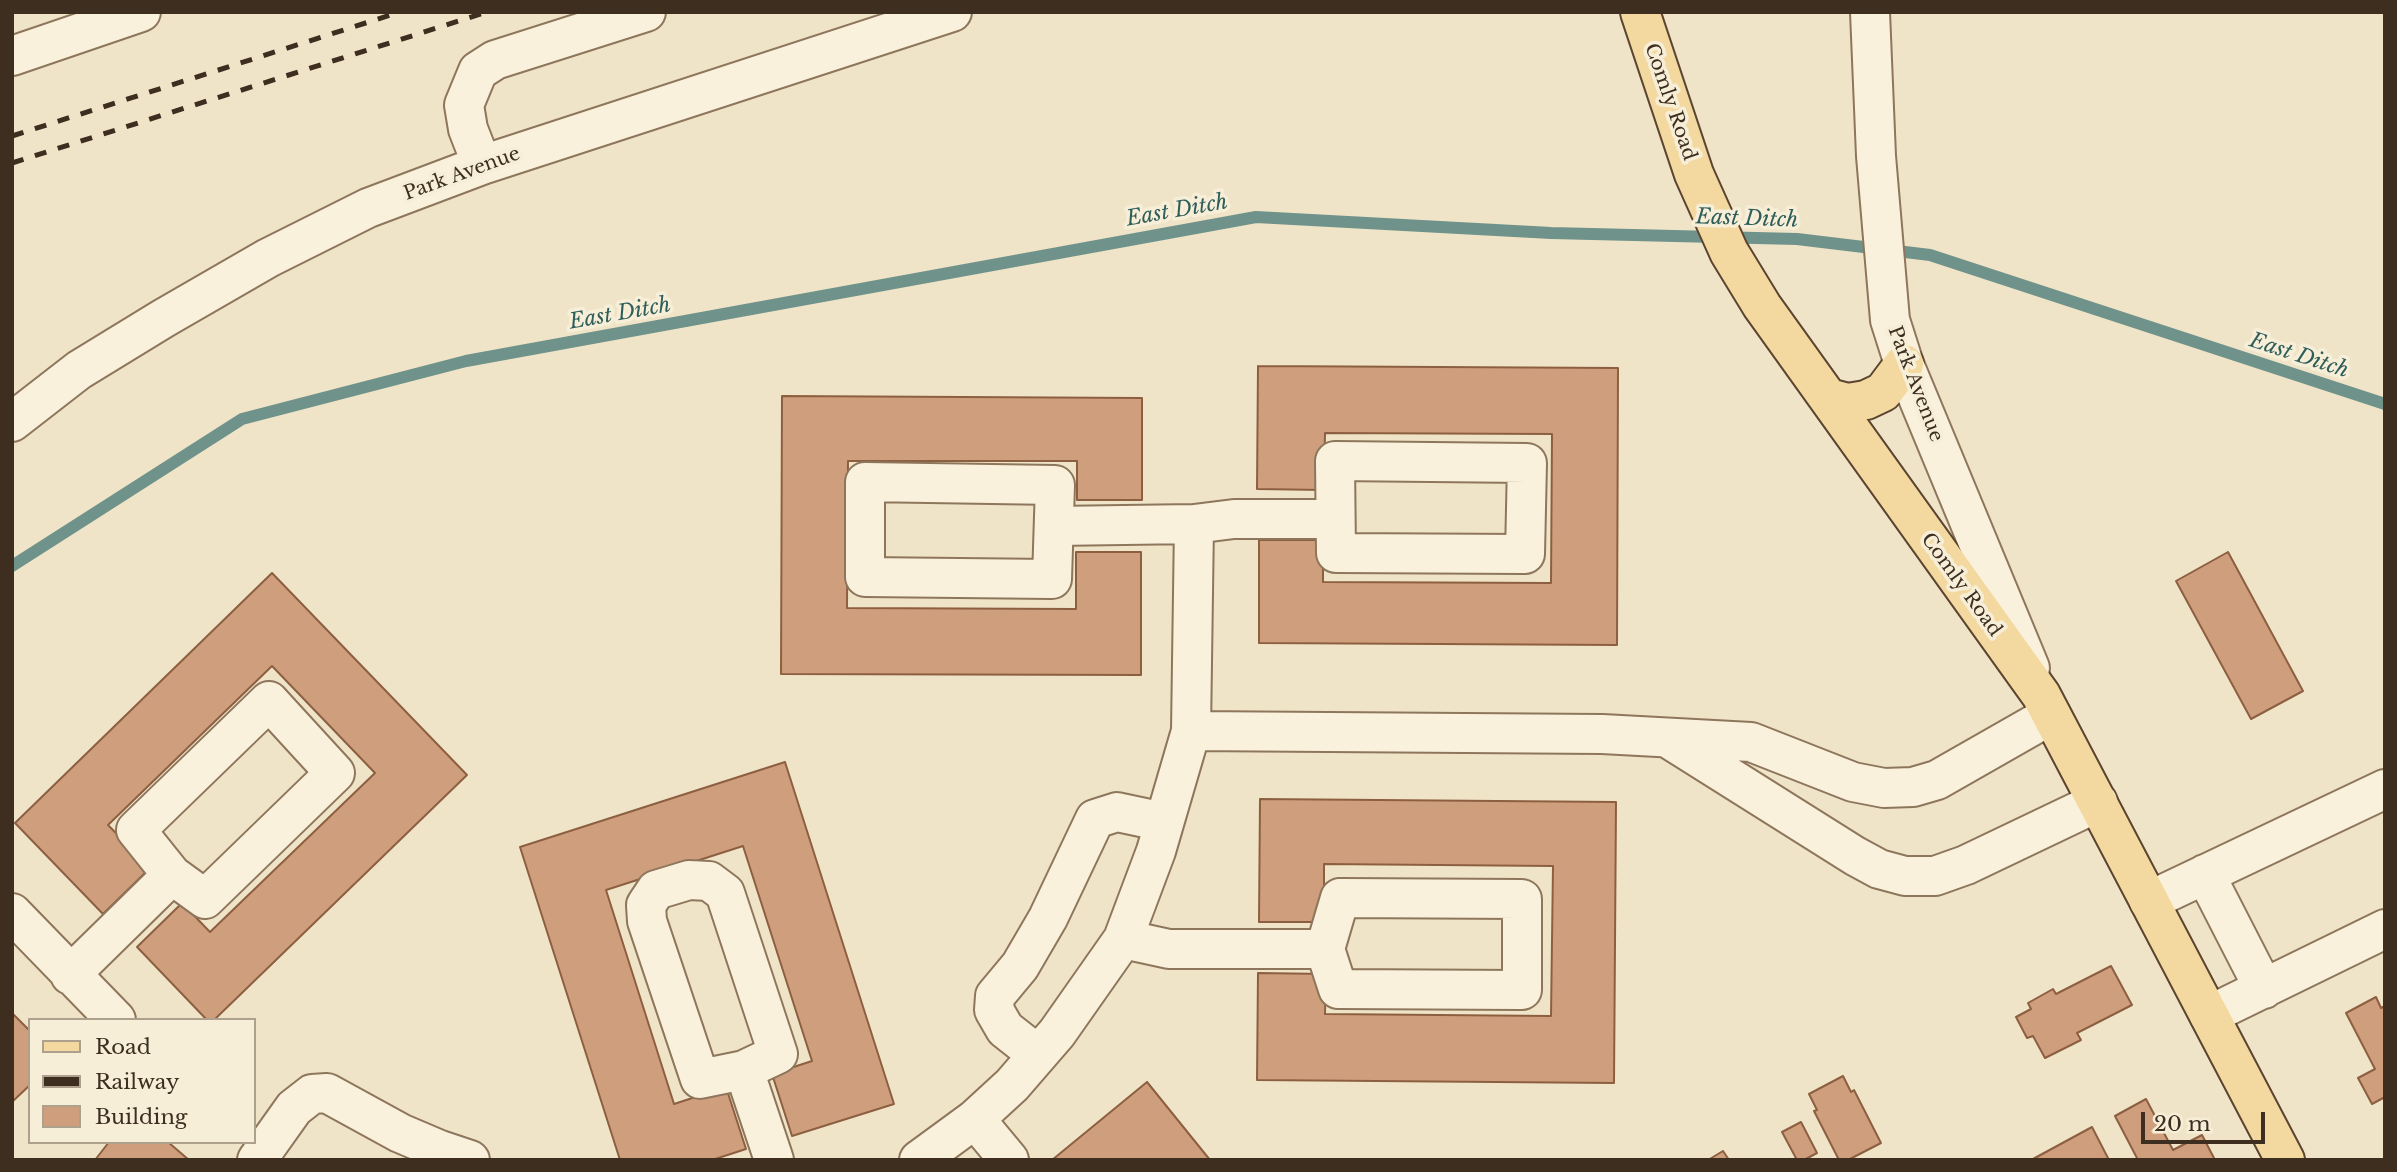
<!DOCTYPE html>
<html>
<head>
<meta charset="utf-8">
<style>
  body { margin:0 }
  #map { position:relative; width:2397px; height:1172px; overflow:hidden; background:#f0e4c8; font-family:"Libre Baskerville",serif }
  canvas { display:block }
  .frame { position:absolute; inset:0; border:14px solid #3d2e20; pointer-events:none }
  .legend { position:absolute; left:28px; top:1018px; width:228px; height:126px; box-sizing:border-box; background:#f7eed8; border:2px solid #ada18e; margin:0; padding:9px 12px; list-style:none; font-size:21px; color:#3d2e20 }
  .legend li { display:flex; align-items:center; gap:14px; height:35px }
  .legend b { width:35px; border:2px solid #ada18e }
  .scale { position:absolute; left:2141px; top:1112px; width:124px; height:32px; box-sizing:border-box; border:4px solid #3d2e20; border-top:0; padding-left:9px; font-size:21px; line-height:24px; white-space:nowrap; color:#3d2e20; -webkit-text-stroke:5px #f7eed8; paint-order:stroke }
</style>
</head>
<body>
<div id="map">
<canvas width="2397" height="1172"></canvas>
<div class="frame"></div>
<ul class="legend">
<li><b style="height:9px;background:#f3d9a0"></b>Road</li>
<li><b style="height:9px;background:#3d2e20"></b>Railway</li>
<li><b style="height:19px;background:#cf9f7d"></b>Building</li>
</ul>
<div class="scale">20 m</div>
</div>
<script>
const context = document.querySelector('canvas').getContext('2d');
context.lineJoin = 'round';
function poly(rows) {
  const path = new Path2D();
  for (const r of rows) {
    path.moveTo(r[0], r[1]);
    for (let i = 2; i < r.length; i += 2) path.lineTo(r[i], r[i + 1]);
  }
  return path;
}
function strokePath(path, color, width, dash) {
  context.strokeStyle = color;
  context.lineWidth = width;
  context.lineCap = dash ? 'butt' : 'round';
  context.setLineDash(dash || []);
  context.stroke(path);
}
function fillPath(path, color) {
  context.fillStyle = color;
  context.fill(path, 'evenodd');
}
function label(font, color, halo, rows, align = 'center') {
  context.font = font + ' "Libre Baskerville",serif';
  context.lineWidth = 7;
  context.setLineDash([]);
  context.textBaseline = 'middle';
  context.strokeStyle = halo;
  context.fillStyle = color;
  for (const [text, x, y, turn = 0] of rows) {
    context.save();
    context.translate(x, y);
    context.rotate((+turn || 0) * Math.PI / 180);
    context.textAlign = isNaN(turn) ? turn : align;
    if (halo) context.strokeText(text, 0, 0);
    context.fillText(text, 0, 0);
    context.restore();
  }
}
const stream = poly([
  [12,566,242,419,466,361,1256,217,1551,233,1797,239,1930,255,2385,404]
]);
const building = poly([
  [1258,366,1618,368,1617,645,1259,643,1259,540,1323,540,1323,582,1551,583,1552,434,1325,433,1324,490,1257,489,1258,366],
  [782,396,1142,398,1142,500,1077,500,1077,461,848,461,847,608,1076,609,1076,552,1141,552,1141,675,781,674,782,396],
  [2228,552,2303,691,2251,719,2176,581,2228,552],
  [272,573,467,775,214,1020,207,1020,137,947,182,903,210,932,375,773,272,666,108,825,150,868,103,914,15,823,272,573],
  [785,762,894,1104,792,1136,772,1074,812,1061,743,846,606,890,674,1104,726,1087,746,1149,712,1160,620,1160,520,847,785,762],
  [1260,799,1616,802,1614,1083,1257,1080,1258,973,1326,974,1325,1014,1551,1016,1553,866,1324,864,1324,922,1259,922,1260,799],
  [2111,966,2132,1005,2077,1033,2081,1040,2045,1058,2033,1036,2027,1038,2016,1017,2031,1009,2028,1003,2053,989,2056,994,2111,966],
  [2376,997,2381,1008,2385,1006,2385,1097,2372,1104,2358,1078,2375,1069,2346,1013,2376,997],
  [12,1013,30,1031,30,1085,12,1102,12,1013],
  [1843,1076,1851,1092,1854,1090,1881,1143,1848,1160,1839,1160,1814,1111,1817,1110,1809,1094,1843,1076],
  [1147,1082,1210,1160,1052,1160,1147,1082],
  [2146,1099,2173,1150,2202,1135,2215,1160,2138,1160,2115,1116,2146,1099],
  [1801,1122,1817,1153,1804,1160,1797,1160,1782,1132,1801,1122],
  [2092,1127,2109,1160,2034,1160,2033,1159,2092,1127],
  [109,1142,168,1142,189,1160,95,1160,109,1142],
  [1723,1151,1729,1160,1708,1160,1723,1151]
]);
const minor = poly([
  [1870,12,1876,156,1890,320,1904,364,2030,668],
  [12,56,141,12],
  [482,165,468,129,464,105,478,71,495,60,646,12],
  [12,422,79,370,164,318,268,258,368,208,482,165,952,12],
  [1335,461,1527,463,1525,554,1336,553,1335,461],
  [865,482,1055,485,1052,579,865,577,865,482],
  [1054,526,1194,524,1234,519,1335,519],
  [269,701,335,773,205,899,172,875,136,830,269,701],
  [1191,731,1602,734,1751,742,1853,782,1884,788,1913,787,1937,780,2051,715],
  [1669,739,1855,856,1879,869,1905,876,1935,876,1966,865,2098,802],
  [2205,874,2264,989],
  [689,880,709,881,725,893,778,1054,744,1070,700,1079,647,921,646,905,656,890,689,880],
  [1340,898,1522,899,1522,990,1338,989,1325,949,1340,898],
  [2149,901,2385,789],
  [12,913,116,1020],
  [1123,939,1169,949,1325,949],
  [70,975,172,875],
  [2209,1015,2385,929],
  [1038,1055,1005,1029,994,1010,995,996,1020,966,1048,918,1095,819,1117,812,1164,822],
  [744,1070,774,1160],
  [975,1119,1009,1160],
  [257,1160,294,1108,312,1094,327,1093,400,1133,440,1150,470,1160],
  [919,1160,975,1119,1012,1085,1057,1033,1123,939,1156,851,1191,731,1194,524]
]);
const major = poly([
  [1640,12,1694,174,1729,252,1762,306,2041,695,2285,1160],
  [1829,398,1848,403,1866,400,1883,392,1904,364]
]);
const rail = poly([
  [12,136,400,12],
  [12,163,487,12]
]);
const streetNames = [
  ["Comly Road",1670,102,71],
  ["Park Avenue",462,174,-20],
  ["Park Avenue",1915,384,69],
  ["Comly Road",1961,585,54]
];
const waterNames = [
  ["East Ditch",1177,211,-10],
  ["East Ditch",1747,219,2],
  ["East Ditch",620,314,-10],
  ["East Ditch",2299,356,18]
];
strokePath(stream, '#6f938a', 12);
fillPath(building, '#cf9f7d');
strokePath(building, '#8d5f41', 2);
strokePath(minor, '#8d765c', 42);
strokePath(major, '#5b4430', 42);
strokePath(minor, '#faf1dc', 38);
strokePath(major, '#f3d9a0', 38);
strokePath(rail, '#3d2e20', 5, [12, 12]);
label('19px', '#3d2e20', '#f7eed8', streetNames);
label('italic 21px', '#2f5d5a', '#f7eed8', waterNames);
</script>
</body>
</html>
